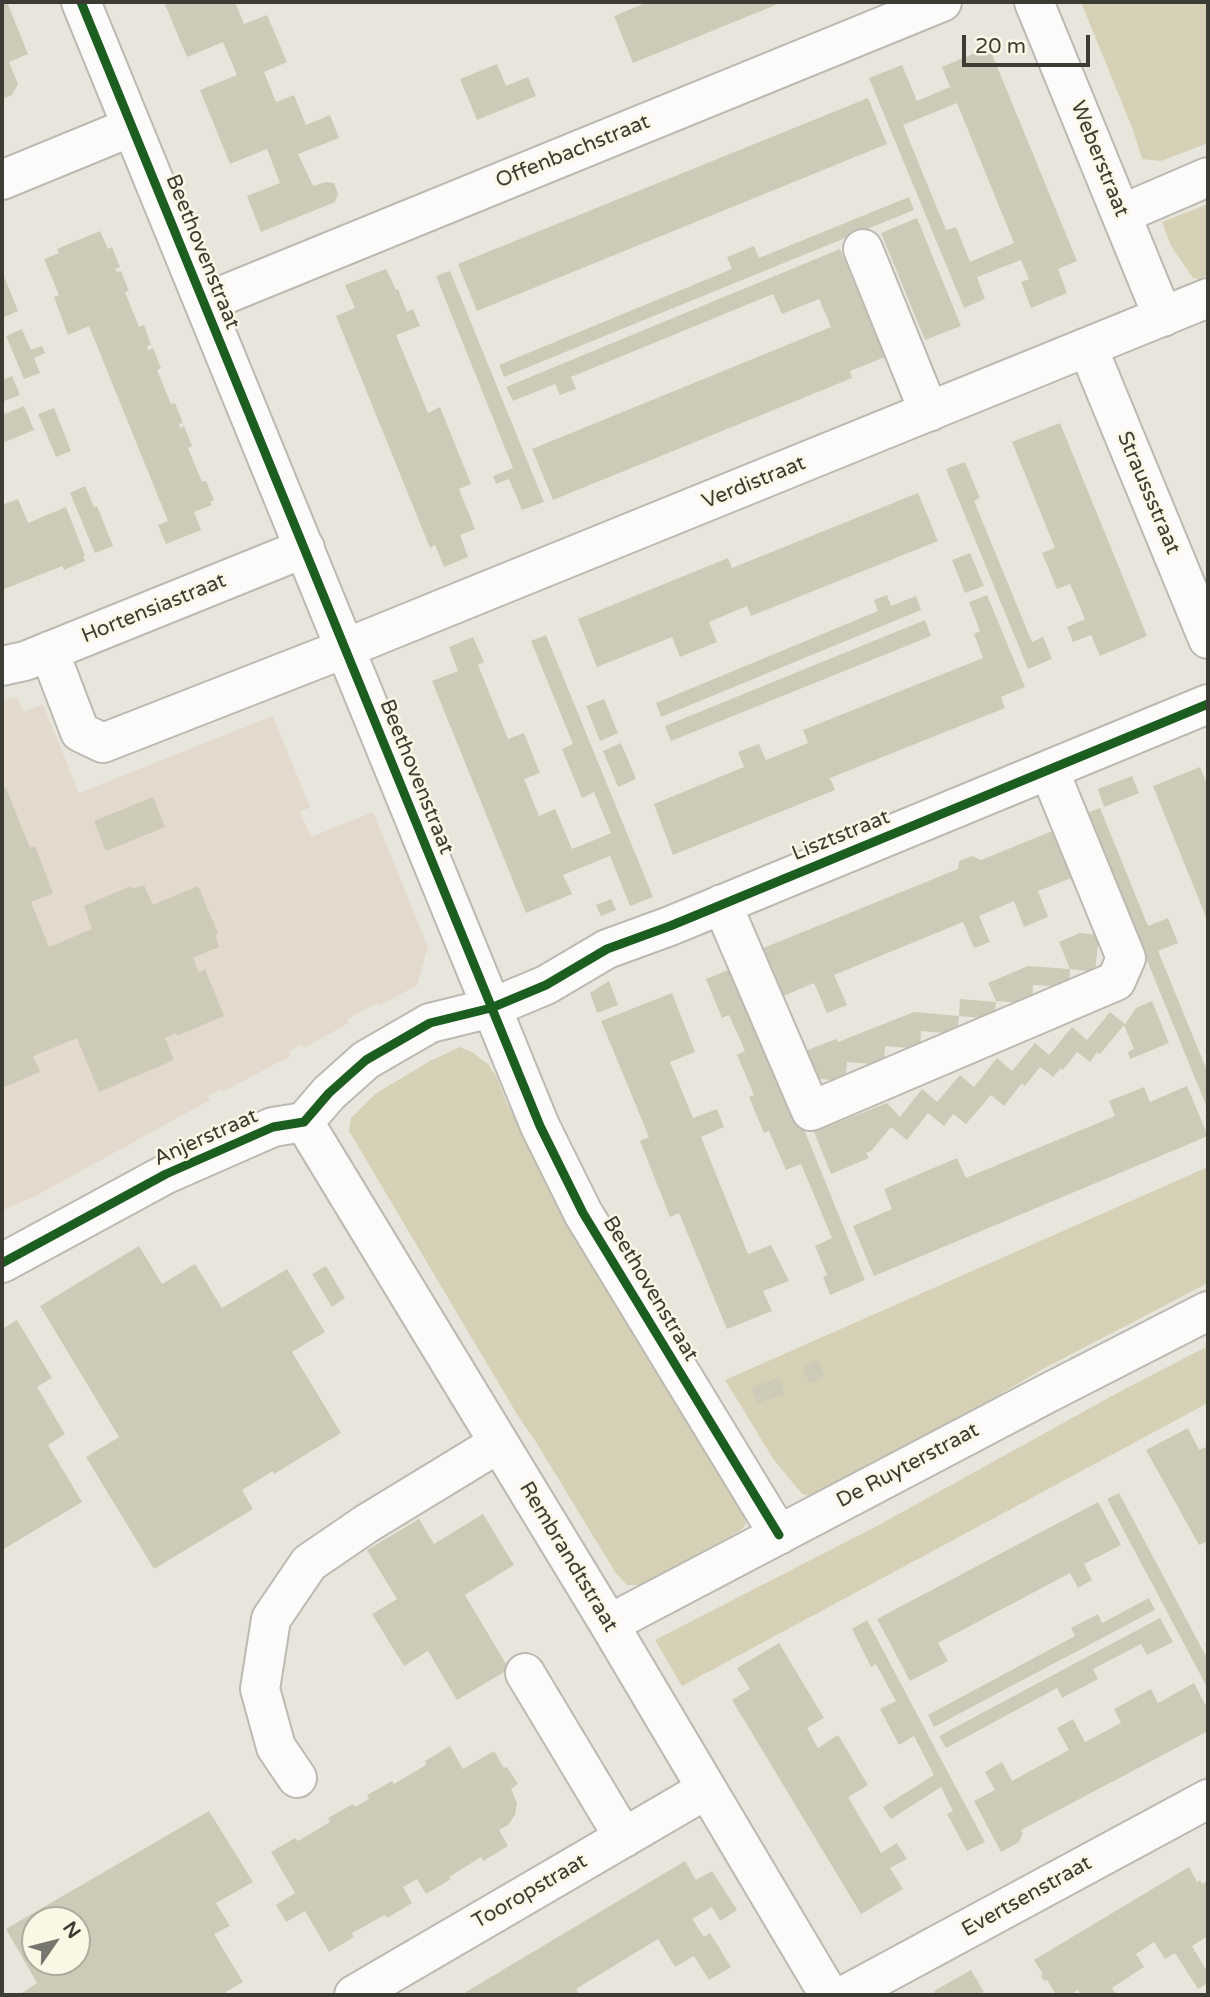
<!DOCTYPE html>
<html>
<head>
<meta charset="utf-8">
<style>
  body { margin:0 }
  #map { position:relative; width:1210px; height:1997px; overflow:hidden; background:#e8e6dc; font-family:"Varela Round",sans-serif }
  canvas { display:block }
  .frame { position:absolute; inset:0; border:4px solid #3c3b34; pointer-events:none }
  .north { position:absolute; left:21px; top:1906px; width:70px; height:70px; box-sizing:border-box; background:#faf7e4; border:2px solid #aeac9e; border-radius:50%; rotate:55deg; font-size:19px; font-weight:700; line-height:28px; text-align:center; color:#3c3b34 }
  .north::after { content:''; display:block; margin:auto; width:24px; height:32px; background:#78776f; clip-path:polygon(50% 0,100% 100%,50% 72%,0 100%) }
  .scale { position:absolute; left:962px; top:35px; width:128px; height:32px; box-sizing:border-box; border:4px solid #3c3b34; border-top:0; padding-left:9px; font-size:21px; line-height:24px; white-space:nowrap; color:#3c3b34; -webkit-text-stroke:5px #faf7e4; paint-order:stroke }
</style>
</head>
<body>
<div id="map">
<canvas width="1210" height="1997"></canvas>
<div class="frame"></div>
<div class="north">N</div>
<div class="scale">20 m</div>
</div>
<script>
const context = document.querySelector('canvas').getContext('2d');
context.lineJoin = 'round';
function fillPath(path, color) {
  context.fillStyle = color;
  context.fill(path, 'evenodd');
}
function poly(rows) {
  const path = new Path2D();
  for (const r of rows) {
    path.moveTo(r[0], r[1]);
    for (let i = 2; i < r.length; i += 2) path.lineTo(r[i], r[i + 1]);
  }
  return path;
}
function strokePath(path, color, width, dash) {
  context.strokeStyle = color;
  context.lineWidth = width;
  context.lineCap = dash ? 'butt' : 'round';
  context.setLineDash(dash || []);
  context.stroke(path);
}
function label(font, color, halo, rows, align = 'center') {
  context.font = font + ' "Varela Round",sans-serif';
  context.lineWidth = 5;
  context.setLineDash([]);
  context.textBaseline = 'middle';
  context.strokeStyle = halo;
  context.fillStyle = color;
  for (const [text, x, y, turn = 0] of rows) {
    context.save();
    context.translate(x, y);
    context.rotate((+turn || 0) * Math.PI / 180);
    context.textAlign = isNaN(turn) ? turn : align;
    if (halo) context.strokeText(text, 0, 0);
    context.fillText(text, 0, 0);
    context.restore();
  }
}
const education = poly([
  [17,697,24,712,43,704,79,793,273,716,310,807,300,812,311,837,373,812,428,947,417,985,380,1006,378,1003,365,1009,347,1020,349,1023,304,1048,302,1045,289,1051,290,1056,223,1092,221,1089,208,1096,210,1100,41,1193,2,1211,2,700]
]);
const green = poly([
  [1081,2,1208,2,1208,143,1161,161,1142,159,1133,130],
  [1208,204,1208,275,1200,279,1193,278,1171,246,1162,222],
  [460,1047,472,1052,488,1064,497,1078,506,1101,544,1177,740,1506,746,1522,745,1526,738,1532,641,1585,627,1585,615,1572,536,1442,518,1416,349,1131,351,1118,375,1094,430,1061],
  [1208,1167,1208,1283,1041,1370,958,1419,809,1496,802,1494,774,1460,725,1380],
  [1208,1346,1208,1403,682,1686,655,1640,877,1526,1121,1391]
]);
const building = poly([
  [2,2,7,2,28,54,9,62,18,84,12,95,2,99],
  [164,2,235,2,244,24,267,15,287,62,264,72,276,102,294,95,306,125,330,115,339,138,298,154,313,186,326,182,334,183,338,194,335,202,261,232,247,196,280,183,267,149,230,164,200,90,237,75,223,42,187,57],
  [648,2,783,2,633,63,614,16],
  [989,47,1077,261,1058,269,1067,293,1031,308,1021,282,1029,279,1021,260,977,277,985,299,964,308,869,78,902,65,917,101,950,87,942,67],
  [957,103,1014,243,970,262,956,227,946,230,903,125],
  [497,64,506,86,528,77,536,96,477,120,460,79],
  [868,98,887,144,477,311,458,264],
  [909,197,914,210,504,377,499,365,732,269,727,257,754,246,759,258],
  [917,218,961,326,925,340,881,233],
  [100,231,108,249,112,247,120,267,115,269,117,272,121,271,129,291,125,292,139,327,144,325,151,345,147,346,148,350,153,348,161,368,157,370,171,404,175,403,183,423,179,424,180,428,184,426,192,446,188,448,202,482,206,481,214,500,210,502,212,505,194,512,201,530,166,544,158,525,168,521,89,326,68,335,54,297,59,295,44,259,59,253,57,249],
  [840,249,885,357,850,371,852,378,553,500,532,449,831,327,827,317,819,299,782,314,773,294,571,377,576,389,560,395,555,384,513,401,506,387],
  [386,269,396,290,398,289,407,312,413,309,420,326,396,335,428,413,440,407,471,484,459,489,475,529,460,535,468,557,444,567,435,545,430,548,336,316,355,308,345,285],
  [2,271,18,311,2,318],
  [450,271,544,502,522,510,509,479,496,484,493,476,513,468,436,276],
  [22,329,31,350,42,346,45,353,34,358,40,373,24,379,6,336],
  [12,376,20,395,2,402,2,380],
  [24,406,34,430,2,443,2,415],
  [54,408,71,451,56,457,38,414],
  [1060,423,1147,636,1100,656,1091,635,1073,642,1067,627,1085,619,1070,584,1057,589,1042,553,1055,548,1012,442],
  [965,462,980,498,974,501,1032,642,1043,637,1052,659,1028,669,946,469],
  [85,486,94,507,97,506,113,546,95,553,70,493],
  [918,493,938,541,751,616,747,606,709,622,717,642,680,657,672,637,597,667,578,619,728,558,732,568],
  [18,499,28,523,66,507,85,556,83,557,85,561,64,570,62,566,2,590,2,505],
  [970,553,984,586,965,593,952,560],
  [887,595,891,606,916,596,921,610,661,717,656,703,878,611,874,600],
  [987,595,1025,687,1001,697,1005,708,830,778,835,790,673,855,654,804,744,767,738,752,759,744,766,760,808,743,803,730,983,658,974,634,980,631,969,602],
  [925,620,931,636,671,741,665,726],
  [546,635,653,897,630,906,610,856,563,875,572,894,526,913,432,681,458,671,449,647,473,637,484,662,478,665,508,739,524,733,540,773,524,779,539,816,555,809,572,849,602,837,611,833,594,792,582,798,562,749,573,744,531,641],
  [604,699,618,733,600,741,586,706],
  [621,743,636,779,618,787,603,751],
  [1200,767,1208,787,1208,922,1153,786],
  [1132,776,1139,793,1104,807,1098,789],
  [6,788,30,848,35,846,53,893,31,902,49,947,92,929,84,906,131,886,132,889,144,885,153,905,198,886,218,933,215,935,219,947,193,958,199,972,205,969,224,1016,177,1036,176,1033,165,1038,174,1060,99,1092,77,1038,33,1056,40,1072,2,1088,2,789],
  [153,797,165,827,106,851,94,821],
  [1100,808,1148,926,1168,918,1178,943,1158,951,1208,1073,1208,1110,1087,813],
  [1055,830,1074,877,1038,891,1048,917,1024,927,1014,901,979,916,990,942,974,948,963,922,834,975,847,1005,827,1013,814,983,776,999,756,951,958,869,959,861,972,856,981,860],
  [611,899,616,910,601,916,596,905],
  [1080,933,1099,935,1095,972,1070,969,1059,942],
  [738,966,865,1280,830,1295,823,1277,827,1275,815,1246,832,1238,801,1164,786,1170,769,1131,764,1133,749,1097,754,1095,737,1055,745,1051,729,1015,722,1018,706,979],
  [1028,966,1070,969,1069,987,1033,985,1032,1004,996,1001,988,983],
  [609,981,618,1005,597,1013,590,993],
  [672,993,695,1052,670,1062,677,1079,693,1118,717,1109,724,1127,701,1137,748,1254,771,1245,789,1281,763,1291,772,1311,727,1329,679,1213,670,1217,640,1141,649,1137,601,1021],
  [960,999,996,1002,994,1019,959,1016,957,1034,921,1031,920,1049,885,1046,884,1065,847,1062,845,1081,807,1078,797,1054,836,1039,838,1042,914,1012,959,1016],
  [1152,1001,1169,1043,1130,1059,1128,1052,1134,1049,1124,1025,1100,1054,1097,1052,1090,1062,1077,1052,1063,1070,1061,1068,1053,1077,1040,1067,1025,1086,1022,1083,1004,1106,991,1095,966,1124,953,1114,944,1126,928,1113,907,1140,891,1127,871,1151,866,1153,869,1158,831,1174,814,1132,887,1103,900,1117,922,1089,937,1102,960,1075,974,1087,997,1058,1012,1071,1035,1043,1049,1055,1072,1027,1087,1040,1110,1012,1125,1024,1136,1008],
  [1187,1086,1208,1136,874,1276,853,1226,892,1209,884,1189,957,1158,966,1178,1115,1116,1109,1101,1144,1087,1150,1102],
  [139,1246,162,1284,195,1264,222,1308,287,1269,325,1332,292,1352,341,1433,274,1474,273,1471,242,1490,253,1509,154,1569,86,1457,119,1437,40,1306],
  [326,1266,345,1298,332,1307,312,1274],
  [17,1320,52,1378,37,1387,65,1434,48,1445,82,1502,2,1550,2,1329],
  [818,1360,825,1376,809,1383,802,1367],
  [779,1377,785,1393,758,1404,751,1389],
  [1188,1428,1199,1450,1208,1446,1208,1541,1199,1545,1146,1450],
  [1119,1493,1208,1660,1208,1689,1107,1499],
  [1098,1502,1121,1545,1084,1564,1092,1580,1078,1588,1070,1573,938,1643,948,1661,910,1681,877,1619],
  [483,1514,514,1565,465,1595,509,1669,457,1700,428,1651,404,1666,372,1614,397,1599,367,1550,419,1519,434,1544],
  [1149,1598,1155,1610,934,1727,928,1715,1075,1636,1071,1628,1098,1614,1102,1623],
  [1160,1618,1173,1642,1147,1655,1141,1644,1093,1669,1098,1679,1062,1698,1057,1688,946,1748,939,1736],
  [867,1620,985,1842,967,1851,947,1814,953,1811,941,1787,891,1819,883,1807,934,1775,914,1736,899,1745,880,1709,896,1701,876,1664,871,1667,852,1629],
  [779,1643,824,1718,807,1728,818,1748,838,1735,868,1785,848,1797,881,1853,897,1843,907,1859,890,1868,903,1889,861,1914,732,1700,750,1689,737,1668],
  [1194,1683,1208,1710,1208,1731,1021,1830,1023,1833,1019,1842,1001,1852,974,1801,995,1790,985,1772,1002,1762,1012,1781,1069,1750,1057,1728,1073,1719,1085,1742,1121,1723,1114,1709,1151,1689,1158,1703],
  [450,1746,463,1769,494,1751,504,1768,507,1767,518,1784,511,1789,517,1803,515,1815,508,1825,499,1830,508,1846,483,1861,481,1857,449,1877,451,1879,426,1894,417,1879,403,1887,412,1903,387,1918,385,1915,352,1933,354,1937,329,1952,305,1911,286,1922,276,1905,295,1893,271,1852,295,1838,298,1841,330,1822,328,1818,353,1804,355,1807,369,1799,367,1795,392,1781,394,1784,426,1765,425,1761],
  [209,1811,253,1882,216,1903,230,1926,214,1934,243,1982,226,1992,227,1995,19,1995,37,1983,6,1929],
  [35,1920,77,1920,77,1962,35,1962],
  [685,1861,696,1880,712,1871,737,1910,720,1921,712,1907,692,1919,704,1937,710,1933,731,1967,709,1980,694,1956,675,1967,658,1939,576,1989,580,1995,461,1995],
  [1189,1867,1197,1882,1200,1880,1202,1884,1208,1881,1208,1936,1192,1946,1208,1973,1208,1983,1198,1989,1175,1953,1165,1959,1154,1942,1136,1954,1144,1967,1112,1988,1117,1995,1081,1995,1078,1990,1070,1995,1056,1995,1047,1980,1044,1981,1041,1976,1043,1974,1034,1960],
  [971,1970,984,1992,978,1995,936,1995,934,1991]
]);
const minor = poly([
  [81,2,540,1126,583,1213,779,1535],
  [1034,2,1163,317],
  [2,180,131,127],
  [1122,214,1208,177],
  [863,249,929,412],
  [204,303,942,2],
  [1088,348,1208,639],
  [49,651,80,732,103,743,346,648,1208,298],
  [2,666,25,661,305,548],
  [722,904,811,1111,1116,981,1126,958,1049,770],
  [304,1122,609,1624,829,1995],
  [2,1263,166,1174,273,1127,304,1122,329,1093,366,1060,430,1023,491,1008,546,985,607,949,670,926,1208,704],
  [609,1624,1046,1394,1208,1311],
  [525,1673,624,1838],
  [297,1778,276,1747,260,1689,271,1619,309,1563,366,1524,499,1443],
  [354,1995,707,1789],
  [845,1995,1208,1799]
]);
const cycleway = poly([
  [81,2,540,1126,583,1213,779,1535],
  [2,1263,166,1174,273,1127,304,1122,329,1093,366,1060,430,1023,491,1008,546,985,607,949,670,926,1208,704]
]);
const streetNames = [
  ["Offenbachstraat",573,152,-22],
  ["Weberstraat",1099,159,68],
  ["Beethovenstraat",202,252,68],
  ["Verdistraat",754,483,-22],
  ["Straussstraat",1148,493,67],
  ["Hortensiastraat",154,609,-22],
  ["Beethovenstraat",416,777,68],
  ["Lisztstraat",841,836,-22],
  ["Anjerstraat",206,1138,-24],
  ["Beethovenstraat",650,1289,59],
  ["De Ruyterstraat",908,1466,-28],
  ["Rembrandtstraat",568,1557,59],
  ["Tooropstraat",530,1892,-30],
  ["Evertsenstraat",1027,1897,-29]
];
fillPath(education, '#e4d9cd');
fillPath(green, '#d6d1b6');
fillPath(building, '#cecab8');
strokePath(minor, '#bbbab2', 42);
strokePath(minor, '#fcfbfa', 38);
strokePath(cycleway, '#1b5e20', 9);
label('21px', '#3c3b34', '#faf7e4', streetNames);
</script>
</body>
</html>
